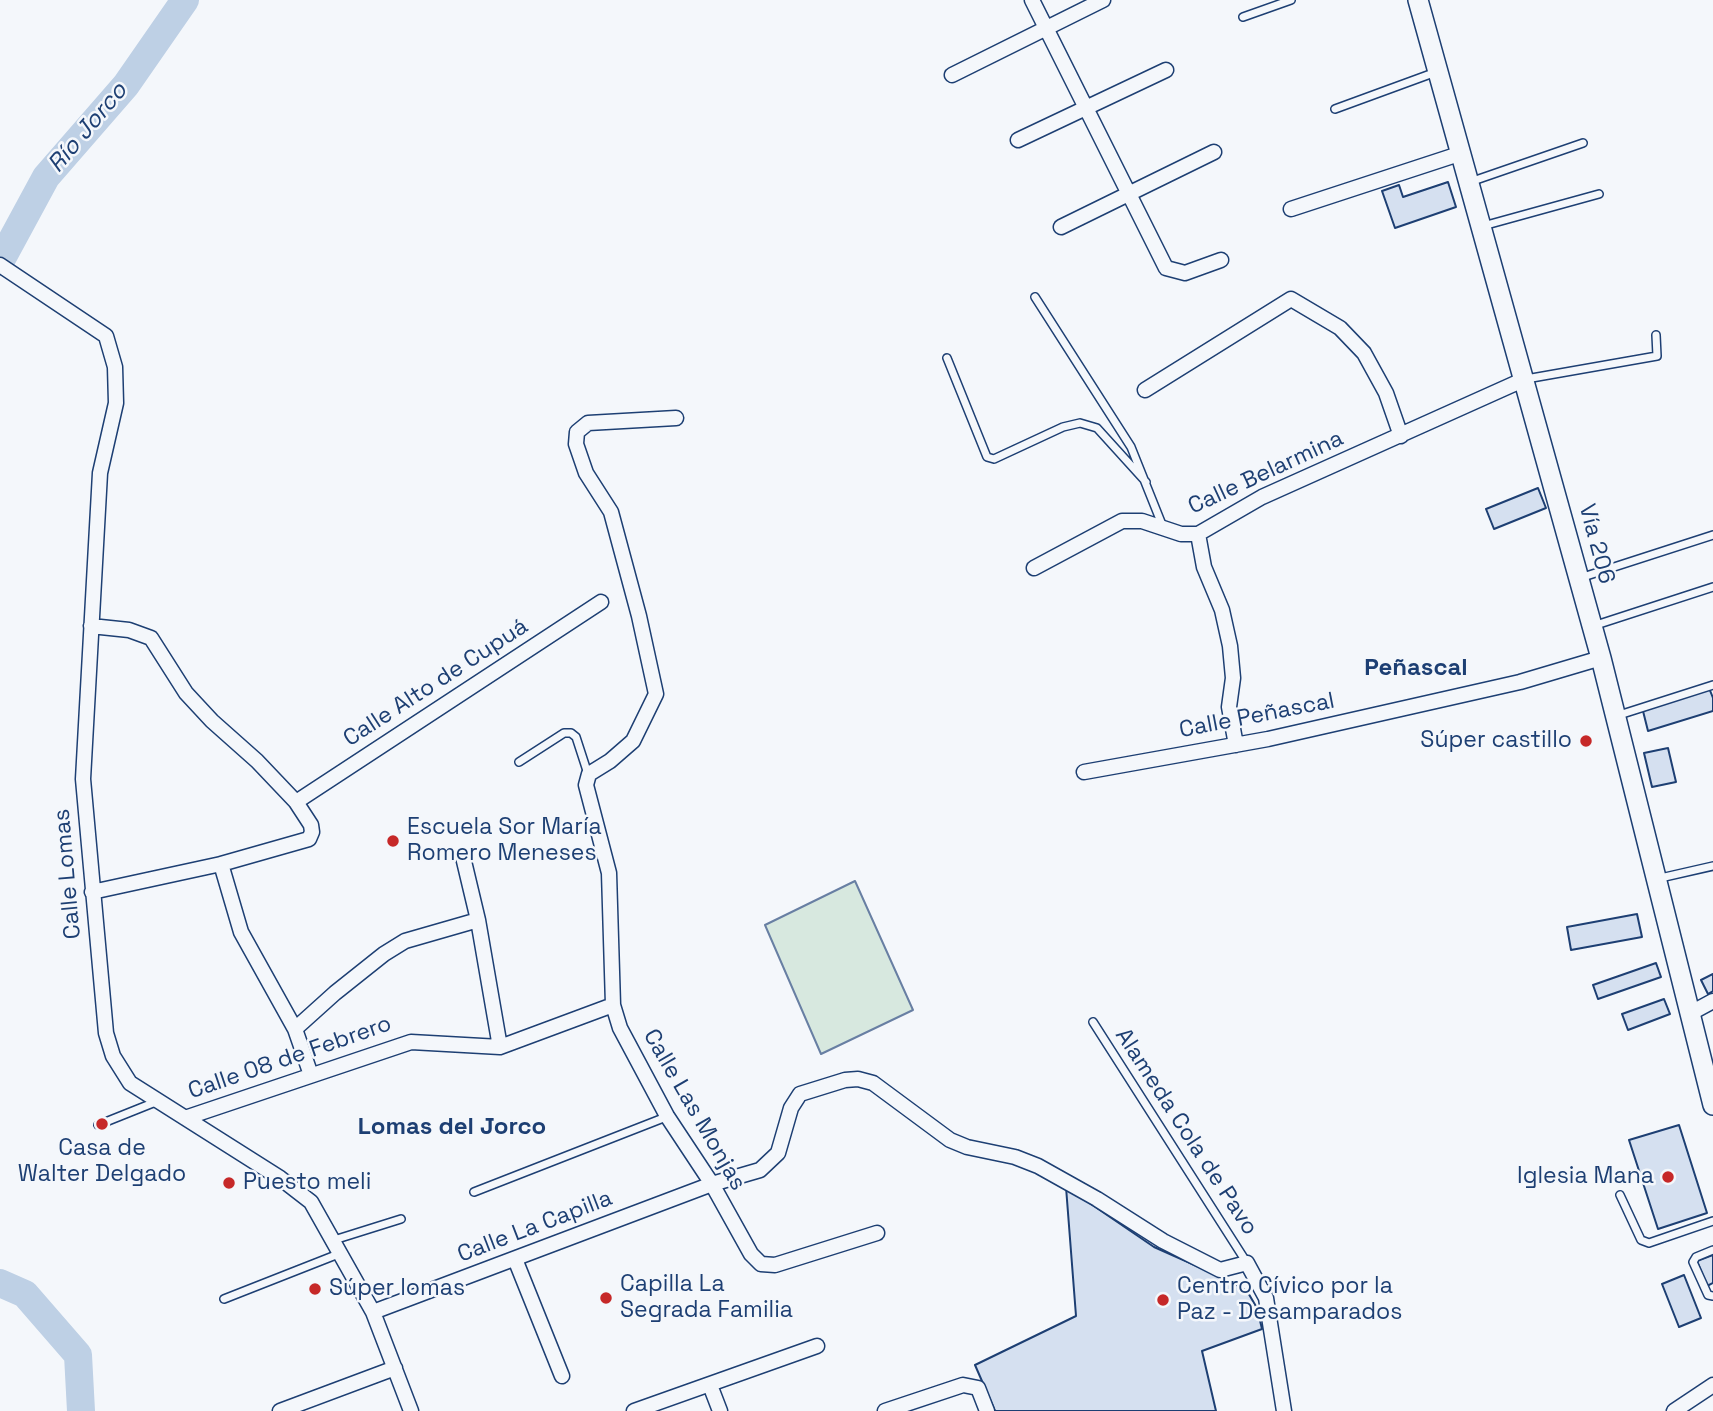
<!DOCTYPE html>
<html>
<head>
<meta charset="utf-8">
<style>
  body { margin:0 }
  canvas { display:block; background:#f4f7fb }
</style>
</head>
<body>
<canvas width="1713" height="1411"></canvas>
<script>
const context = document.querySelector('canvas').getContext('2d');
context.lineJoin = 'round';
function fillPath(path, color) {
  context.fillStyle = color;
  context.fill(path, 'evenodd');
}
function poly(rows) {
  const path = new Path2D();
  for (const r of rows) {
    path.moveTo(r[0], r[1]);
    for (let i = 2; i < r.length; i += 2) path.lineTo(r[i], r[i + 1]);
  }
  return path;
}
function strokePath(path, color, width, dash) {
  context.strokeStyle = color;
  context.lineWidth = width;
  context.lineCap = dash ? 'butt' : 'round';
  context.setLineDash(dash || []);
  context.stroke(path);
}
function label(font, color, halo, rows, align = 'center') {
  context.font = font + ' "Space Grotesk",sans-serif';
  context.lineWidth = 5;
  context.setLineDash([]);
  context.textBaseline = 'middle';
  context.strokeStyle = halo;
  context.fillStyle = color;
  for (const [text, x, y, turn = 0] of rows) {
    context.save();
    context.translate(x, y);
    context.rotate((+turn || 0) * Math.PI / 180);
    context.textAlign = isNaN(turn) ? turn : align;
    if (halo) context.strokeText(text, 0, 0);
    context.fillText(text, 0, 0);
    context.restore();
  }
}
const green = poly([
  [855,881,913,1010,821,1054,765,925,855,881]
]);
const river = poly([
  [0,262,46,177,126,85,185,0],
  [0,1283,25,1294,78,1355,81,1411]
]);
const building = poly([
  [1448,182,1456,207,1395,228,1382,191,1399,185,1403,197,1448,182],
  [1538,488,1546,508,1494,529,1486,509,1538,488],
  [1709,688,1713,698,1713,711,1648,731,1643,711,1709,688],
  [1668,748,1676,782,1652,787,1644,753,1668,748],
  [1637,914,1642,937,1571,950,1567,927,1637,914],
  [1656,963,1661,977,1598,999,1593,985,1656,963],
  [1713,974,1713,991,1708,994,1701,980,1713,974],
  [1664,999,1670,1014,1628,1030,1622,1014,1664,999],
  [1679,1125,1707,1213,1658,1229,1629,1140,1679,1125],
  [1066,1187,1154,1247,1226,1279,1247,1291,1257,1308,1262,1329,1202,1351,1216,1411,995,1411,975,1365,1076,1316,1066,1187],
  [1713,1255,1713,1283,1707,1286,1697,1261,1713,1255],
  [1684,1275,1701,1318,1679,1327,1662,1284,1684,1275]
]);
const service = poly([
  [1243,17,1291,0],
  [1335,109,1436,72],
  [1470,182,1583,143],
  [1483,226,1599,194],
  [1035,297,1131,447,1163,527],
  [947,358,987,457,994,459,1063,427,1080,423,1097,428,1146,482],
  [1526,379,1657,356,1656,335],
  [1580,578,1713,535],
  [1593,626,1713,587],
  [1616,716,1713,685],
  [519,762,564,733,571,733,576,737,588,774],
  [1656,879,1713,866],
  [1093,1022,1247,1263],
  [98,1125,158,1101],
  [474,1192,666,1117],
  [1620,1195,1641,1240,1649,1243,1713,1221],
  [334,1240,401,1219],
  [1713,1250,1696,1257,1693,1262,1708,1295,1713,1296],
  [224,1299,341,1253]
]);
const minor = poly([
  [1032,0,1166,268,1185,273,1221,260],
  [952,75,1103,0],
  [1018,140,1166,70],
  [1291,209,1462,153],
  [1061,227,1214,152],
  [0,265,106,336,115,367,116,403,100,473,83,779,106,1033,113,1056,130,1083,280,1178,311,1202,373,1312,411,1411],
  [1145,390,1291,299,1340,328,1364,353,1386,393,1401,436],
  [676,418,588,423,577,432,576,444,586,473,611,512,639,616,656,694,633,741,610,761,589,774,586,785,609,873,613,1005,620,1028,667,1116,712,1184,751,1254,761,1264,775,1265,877,1233],
  [1198,534,1204,567,1222,610,1230,646,1233,678,1229,707,1236,745],
  [1034,568,1122,521,1142,521,1181,534,1198,534,1262,497,1525,379],
  [91,626,129,630,151,638,186,693,212,721,257,761,296,802,311,825,312,832,309,839,221,864,92,892],
  [1084,772,1268,739,1520,682,1601,658],
  [296,802,601,602],
  [463,857,478,920,500,1047],
  [221,864,241,932,295,1029,311,1075],
  [1689,1014,1713,1001],
  [295,1029,335,993,384,954,405,941,478,920],
  [185,1118,411,1042,500,1047,613,1005],
  [515,1259,562,1376],
  [373,1312,712,1184,760,1170,778,1153,791,1108,800,1094,845,1080,858,1079,873,1083,950,1140,967,1147,1015,1157,1038,1166,1097,1199,1163,1241,1220,1270,1247,1263,1266,1298,1284,1411],
  [710,1385,720,1411],
  [280,1411,395,1368],
  [634,1411,817,1346],
  [885,1411,963,1385,978,1388,987,1411],
  [1674,1411,1713,1385]
]);
const secondary = poly([
  [1418,0,1601,658,1713,1105]
]);
const markers = [
  [1586,741,7,"#c62828"],
  [393,841,7,"#c62828"],
  [102,1124,7,"#c62828"],
  [1668,1177,7,"#c62828"],
  [229,1183,7,"#c62828"],
  [315,1289,7,"#c62828"],
  [606,1298,7,"#c62828"],
  [1163,1300,7,"#c62828"]
];
const streetNames = [
  ["Calle Belarmina",1266,473,-25],
  ["Vía 206",1596,544,75],
  ["Calle Alto de Cupuá",436,683,-33],
  ["Calle Peñascal",1257,716,-11],
  ["Calle Lomas",68,874,-95],
  ["Calle 08 de Febrero",290,1058,-19],
  ["Calle Las Monjas",694,1110,60],
  ["Alameda Cola de Pavo",1186,1132,57],
  ["Calle La Capilla",535,1227,-21]
];
const poiNames = [
  ["Súper castillo",1572,741,"right"],
  ["Escuela Sor María",407,828],
  ["Romero Meneses",407,854],
  ["Casa de",102,1149,"center"],
  ["Walter Delgado",102,1175,"center"],
  ["Iglesia Mana",1654,1177,"right"],
  ["Puesto meli",243,1183],
  ["Capilla La",620,1285],
  ["Segrada Familia",620,1311],
  ["Centro Cívico por la",1177,1287],
  ["Paz - Desamparados",1177,1313],
  ["Súper lomas",329,1289]
];
const waterNames = [
  ["Río Jorco",88,128,-50]
];
const neighbourhoodNames = [
  ["Peñascal",1416,668],
  ["Lomas del Jorco",452,1127]
];
fillPath(green, '#d7e8df');
strokePath(green, '#687fa3', 2);
strokePath(river, '#bed0e5', 28);
fillPath(building, '#d5e0f0');
strokePath(building, '#1d3f73', 2);
strokePath(service, '#1d3f73', 10);
strokePath(minor, '#1d3f73', 17);
strokePath(secondary, '#1d3f73', 22);
strokePath(service, '#f4f7fb', 7);
strokePath(minor, '#f4f7fb', 14);
strokePath(secondary, '#f4f7fb', 19);
for (const [x, y, r, color] of markers) {
  const dot = new Path2D();
  dot.arc(x, y, r, 0, 2 * Math.PI);
  context.fillStyle = color;
  context.fill(dot);
  strokePath(dot, '#f4f7fb', 2.5);
}
label('23px', '#1d3f73', '#f4f7fb', streetNames);
label('23px', '#1d3f73', '#f4f7fb', poiNames, 'left');
label('italic 24px', '#1d3f73', '#f4f7fb', waterNames);
label('bold 24px', '#1d3f73', '#f4f7fb', neighbourhoodNames);
</script>
</body>
</html>
